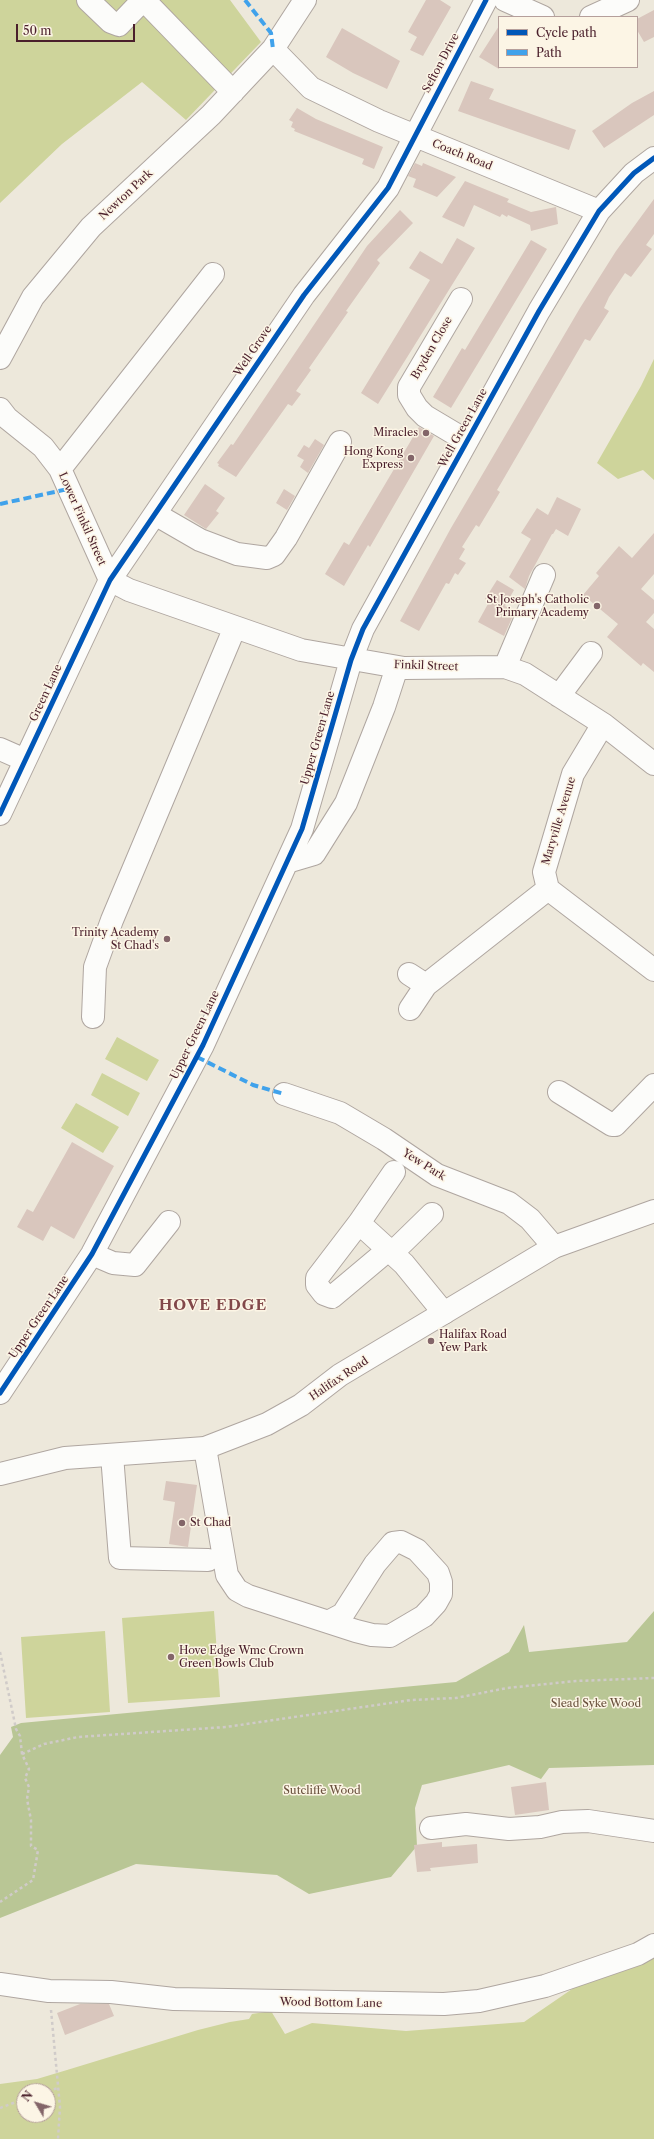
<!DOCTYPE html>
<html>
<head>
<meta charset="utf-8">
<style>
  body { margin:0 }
  #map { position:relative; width:654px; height:2139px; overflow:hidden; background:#ede8db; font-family:"Libre Caslon Text",serif }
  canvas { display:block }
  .legend { position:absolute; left:498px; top:16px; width:140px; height:52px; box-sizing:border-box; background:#fcf5e5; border:1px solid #b59f9b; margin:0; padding:5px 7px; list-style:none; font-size:12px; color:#4a1f2b }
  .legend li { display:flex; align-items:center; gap:8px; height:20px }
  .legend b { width:20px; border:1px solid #b59f9b }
  .north { position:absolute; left:16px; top:2083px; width:40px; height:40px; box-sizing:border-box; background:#fcf5e5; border:1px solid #b59f9b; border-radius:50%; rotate:308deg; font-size:11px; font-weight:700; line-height:16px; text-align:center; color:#4a1f2b }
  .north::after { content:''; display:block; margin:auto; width:14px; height:18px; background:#836569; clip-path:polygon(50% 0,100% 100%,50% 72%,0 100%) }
  .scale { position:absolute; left:16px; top:24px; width:119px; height:18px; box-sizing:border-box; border:2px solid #4a1f2b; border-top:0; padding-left:5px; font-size:12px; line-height:14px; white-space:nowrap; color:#4a1f2b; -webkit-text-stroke:3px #fcf5e5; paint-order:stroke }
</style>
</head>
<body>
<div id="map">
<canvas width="654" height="2139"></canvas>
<ul class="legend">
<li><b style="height:5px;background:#0057b8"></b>Cycle path</li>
<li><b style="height:5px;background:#40a2eb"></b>Path</li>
</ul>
<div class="north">N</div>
<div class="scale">50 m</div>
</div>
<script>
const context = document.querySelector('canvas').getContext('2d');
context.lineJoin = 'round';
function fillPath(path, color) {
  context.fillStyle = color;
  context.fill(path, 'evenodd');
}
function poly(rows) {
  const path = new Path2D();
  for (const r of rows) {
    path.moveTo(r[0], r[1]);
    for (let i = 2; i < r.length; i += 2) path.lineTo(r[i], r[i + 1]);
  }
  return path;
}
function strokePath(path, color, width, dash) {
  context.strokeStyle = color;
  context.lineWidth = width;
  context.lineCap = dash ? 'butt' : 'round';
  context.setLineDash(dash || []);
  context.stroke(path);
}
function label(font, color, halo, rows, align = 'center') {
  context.font = font + ' "Libre Caslon Text",serif';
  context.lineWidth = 3;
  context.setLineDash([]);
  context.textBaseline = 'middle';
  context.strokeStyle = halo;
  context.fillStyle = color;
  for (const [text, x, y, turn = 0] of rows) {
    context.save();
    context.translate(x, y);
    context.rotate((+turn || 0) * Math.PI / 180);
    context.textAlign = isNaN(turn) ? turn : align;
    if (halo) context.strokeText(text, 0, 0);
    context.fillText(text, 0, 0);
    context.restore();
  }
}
const green = poly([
  [0,0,230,0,261,42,186,120,142,82,62,144,0,203],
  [654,359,654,480,643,470,618,479,597,463,641,386],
  [117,1037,159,1060,147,1081,105,1059],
  [102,1073,140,1093,128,1116,91,1095],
  [76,1103,119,1127,103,1153,61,1128],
  [214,1611,220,1697,128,1703,122,1618],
  [105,1631,110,1712,26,1718,21,1637],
  [654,1958,654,2139,0,2139,0,2084,37,2079,67,2070,198,2030,230,2022,249,2019,252,2014,271,2011,285,2034,312,2023,406,2031,524,2022,575,1987],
  [24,2091,48,2091,48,2115,24,2115]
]);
const forest = poly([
  [654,1611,654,1765,549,1768,541,1779,509,1765,422,1785,415,1808,417,1846,391,1877,309,1894,277,1875,136,1864,0,1918,0,1755,13,1737,11,1727,21,1723,456,1682,509,1652,524,1625,529,1652,627,1642]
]);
const building = poly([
  [426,0,440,0,451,7,423,56,410,50,417,37,408,32],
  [654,10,654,37,644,42,637,30,637,19],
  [499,26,499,69,479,57],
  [342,28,400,61,387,89,353,73,326,57],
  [471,81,494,89,489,99,576,130,569,150,458,111],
  [654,91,654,115,604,148,592,131,632,103],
  [297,108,316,119,383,147,374,169,362,164,364,159,294,131,295,129,291,127,293,122,289,120],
  [415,163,422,166,423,163,456,177,437,197,413,187,416,179,408,176],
  [465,181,509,199,507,202,531,212,556,207,558,224,531,231,530,225,508,215,507,217,502,214,500,217,474,205,464,227,442,217],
  [654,199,654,234,646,245,652,249,631,277,625,273,609,297,604,308,609,311,590,341,585,339,500,485,497,490,500,492,479,527,476,525,462,547,465,549,459,559,466,563,458,575,455,573,449,584,446,583,419,631,400,621,451,528,580,308,616,251],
  [400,210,413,223,377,260,380,263,346,311,348,312,309,368,311,370,296,391,301,394,292,406,288,404,236,477,218,466,219,464,217,463,231,444,233,445,367,246],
  [457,238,475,248,378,404,361,393,430,280,409,268,420,251,442,264],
  [531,240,547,249,451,408,433,397,462,348,465,350],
  [419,427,434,436,370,547,368,545,344,586,325,574,344,542,349,545],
  [315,439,324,445,308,473,300,467,304,460,297,456,304,445,309,448],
  [205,484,225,498,216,511,219,513,206,529,184,515],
  [284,489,295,496,287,510,276,503],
  [557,497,581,509,568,536,556,529,553,534,552,534,529,576,525,589,509,577,531,539,521,533,537,508,548,515],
  [654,533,654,574,641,589,654,600,654,613,646,622,654,629,654,672,643,663,641,666,607,637,618,624,583,595,599,576,596,573,619,546,632,558],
  [497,580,514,590,505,606,515,611,504,636,478,622,489,602,485,599],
  [72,1142,114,1166,74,1239,51,1226,43,1241,17,1227,27,1209,33,1212],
  [166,1481,197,1485,188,1547,169,1544,175,1502,163,1500],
  [546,1782,549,1810,515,1815,511,1787],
  [442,1842,442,1847,477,1844,478,1863,430,1868,431,1871,417,1872,414,1845],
  [80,2004,109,2004,114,2016,65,2035,57,2013]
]);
const path = poly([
  [0,1652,16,1729,20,1736,22,1754,29,1769,25,1778,29,1787,27,1799,31,1820,31,1846,38,1850,33,1880,0,1902],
  [22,1754,44,1744,78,1737,226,1727,411,1700,456,1698,507,1688,576,1681,654,1678],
  [51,2010,60,2107,58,2139],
  [48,2091,58,2088],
  [0,2108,24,2099]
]);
const minor = poly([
  [88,0,111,22,119,25,143,0],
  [144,0,233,92],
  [505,0,543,17],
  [591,17,628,0],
  [273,49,311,88,379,121,599,211],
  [461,299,409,387,409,395,417,408,425,416,467,441],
  [0,358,33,297,91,227,211,115,273,49,305,0],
  [0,409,7,418,43,447,60,469,110,580],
  [60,469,213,274],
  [155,514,200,540,237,554,267,558,274,555,286,538,340,442],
  [110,580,129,590,301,650,404,668,505,667,525,674,603,724,654,764],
  [505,667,544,575],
  [559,696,591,653],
  [603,724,573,774,544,872,548,889,654,970],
  [0,749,25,760],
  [0,814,110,580,304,295,388,188,486,0],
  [287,862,314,854,346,803,384,707,397,667],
  [409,974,426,985],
  [410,1009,426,985,548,889],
  [93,1017,95,967,112,920,235,627],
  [559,1092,612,1125,615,1125,654,1085],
  [284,1094,340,1113,384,1139,437,1175,509,1203,530,1219,554,1247],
  [359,1223,404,1264,444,1313],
  [388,1250,332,1297,324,1294,317,1285,317,1278,359,1223,394,1172],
  [392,1253,432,1214],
  [92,1254,113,1263,135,1265,169,1222],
  [0,1393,92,1254,203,1045,302,829,351,660,363,629,539,311,599,211,634,173,654,158],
  [205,1448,227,1575,237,1590,248,1596,356,1631,372,1635,390,1636,424,1616,436,1603,441,1594,441,1582,438,1573,417,1550,401,1542,393,1543,375,1564,343,1614,328,1622],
  [112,1455,120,1558,208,1560],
  [431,1828,466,1824,509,1829,540,1827,562,1822,588,1821,654,1831],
  [0,1984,49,1991,111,1992,174,1999,444,2004,479,2001,545,1986,638,1954,654,1945]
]);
const major = poly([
  [0,1474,65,1458,205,1448,267,1424,301,1405,340,1375,554,1247,654,1211]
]);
const quiet = poly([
  [245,0,271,33,273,49],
  [0,504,68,489],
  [197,1057,253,1085,284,1094]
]);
const cycleway = poly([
  [0,814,110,580,304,295,388,188,486,0],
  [0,1393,92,1254,203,1045,302,829,351,660,363,629,539,311,599,211,634,173,654,158]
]);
const markers = [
  [426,433,4,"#836569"],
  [411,458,4,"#836569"],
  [597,606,4,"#836569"],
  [167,939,4,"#836569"],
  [431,1341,4,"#836569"],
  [182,1523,4,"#836569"],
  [171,1657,4,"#836569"]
];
const streetNames = [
  ["Sefton Drive",441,63,-62],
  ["Coach Road",462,155,22],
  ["Newton Park",126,195,-43],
  ["Bryden Close",432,348,-60],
  ["Well Grove",253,351,-56],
  ["Well Green Lane",463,428,-61],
  ["Lower Finkil Street",82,519,66],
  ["Finkil Street",426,666,2],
  ["Green Lane",46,693,-65],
  ["Upper Green Lane",318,738,-74],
  ["Maryville Avenue",559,821,-73],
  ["Upper Green Lane",195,1035,-64],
  ["Yew Park",424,1165,32],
  ["Upper Green Lane",39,1317,-56],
  ["Halifax Road",339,1379,-34],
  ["Wood Bottom Lane",331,2003,1]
];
const poiNames = [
  ["Miracles",418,433],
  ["Hong Kong",403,452],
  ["Express",403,465],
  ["St Joseph's Catholic",589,600],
  ["Primary Academy",589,613],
  ["Trinity Academy",159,933],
  ["St Chad's",159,946],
  ["Halifax Road",439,1335,"left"],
  ["Yew Park",439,1348,"left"],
  ["St Chad",190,1523,"left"],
  ["Hove Edge Wmc Crown",179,1651,"left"],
  ["Green Bowls Club",179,1664,"left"]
];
const parkNames = [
  ["Slead Syke Wood",596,1704],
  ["Sutcliffe Wood",322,1791]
];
const districtNames = [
  ["HOVE EDGE",213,1306]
];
fillPath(green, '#ced49b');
fillPath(forest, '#b9c695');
fillPath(building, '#d9c6bd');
strokePath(minor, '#afa6a0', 24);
strokePath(major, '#afa6a0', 24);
strokePath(path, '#d0cbc9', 2.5, [3, 3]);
strokePath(minor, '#fcfcfa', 22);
strokePath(major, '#fcfcfa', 22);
strokePath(quiet, '#40a2eb', 4, [8, 4]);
strokePath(cycleway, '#0057b8', 5);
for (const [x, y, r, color] of markers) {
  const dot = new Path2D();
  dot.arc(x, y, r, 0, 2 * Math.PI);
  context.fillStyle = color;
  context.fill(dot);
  strokePath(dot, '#fcf5e5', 1.5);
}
label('11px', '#4a1f2b', '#fcf5e5', streetNames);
label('11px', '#4a1f2b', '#fcf5e5', poiNames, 'right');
label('11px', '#6a513d', '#fcf5e5', parkNames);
context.letterSpacing = '1px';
label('bold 15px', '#82484a', '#fcf5e5', districtNames);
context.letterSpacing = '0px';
</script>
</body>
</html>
